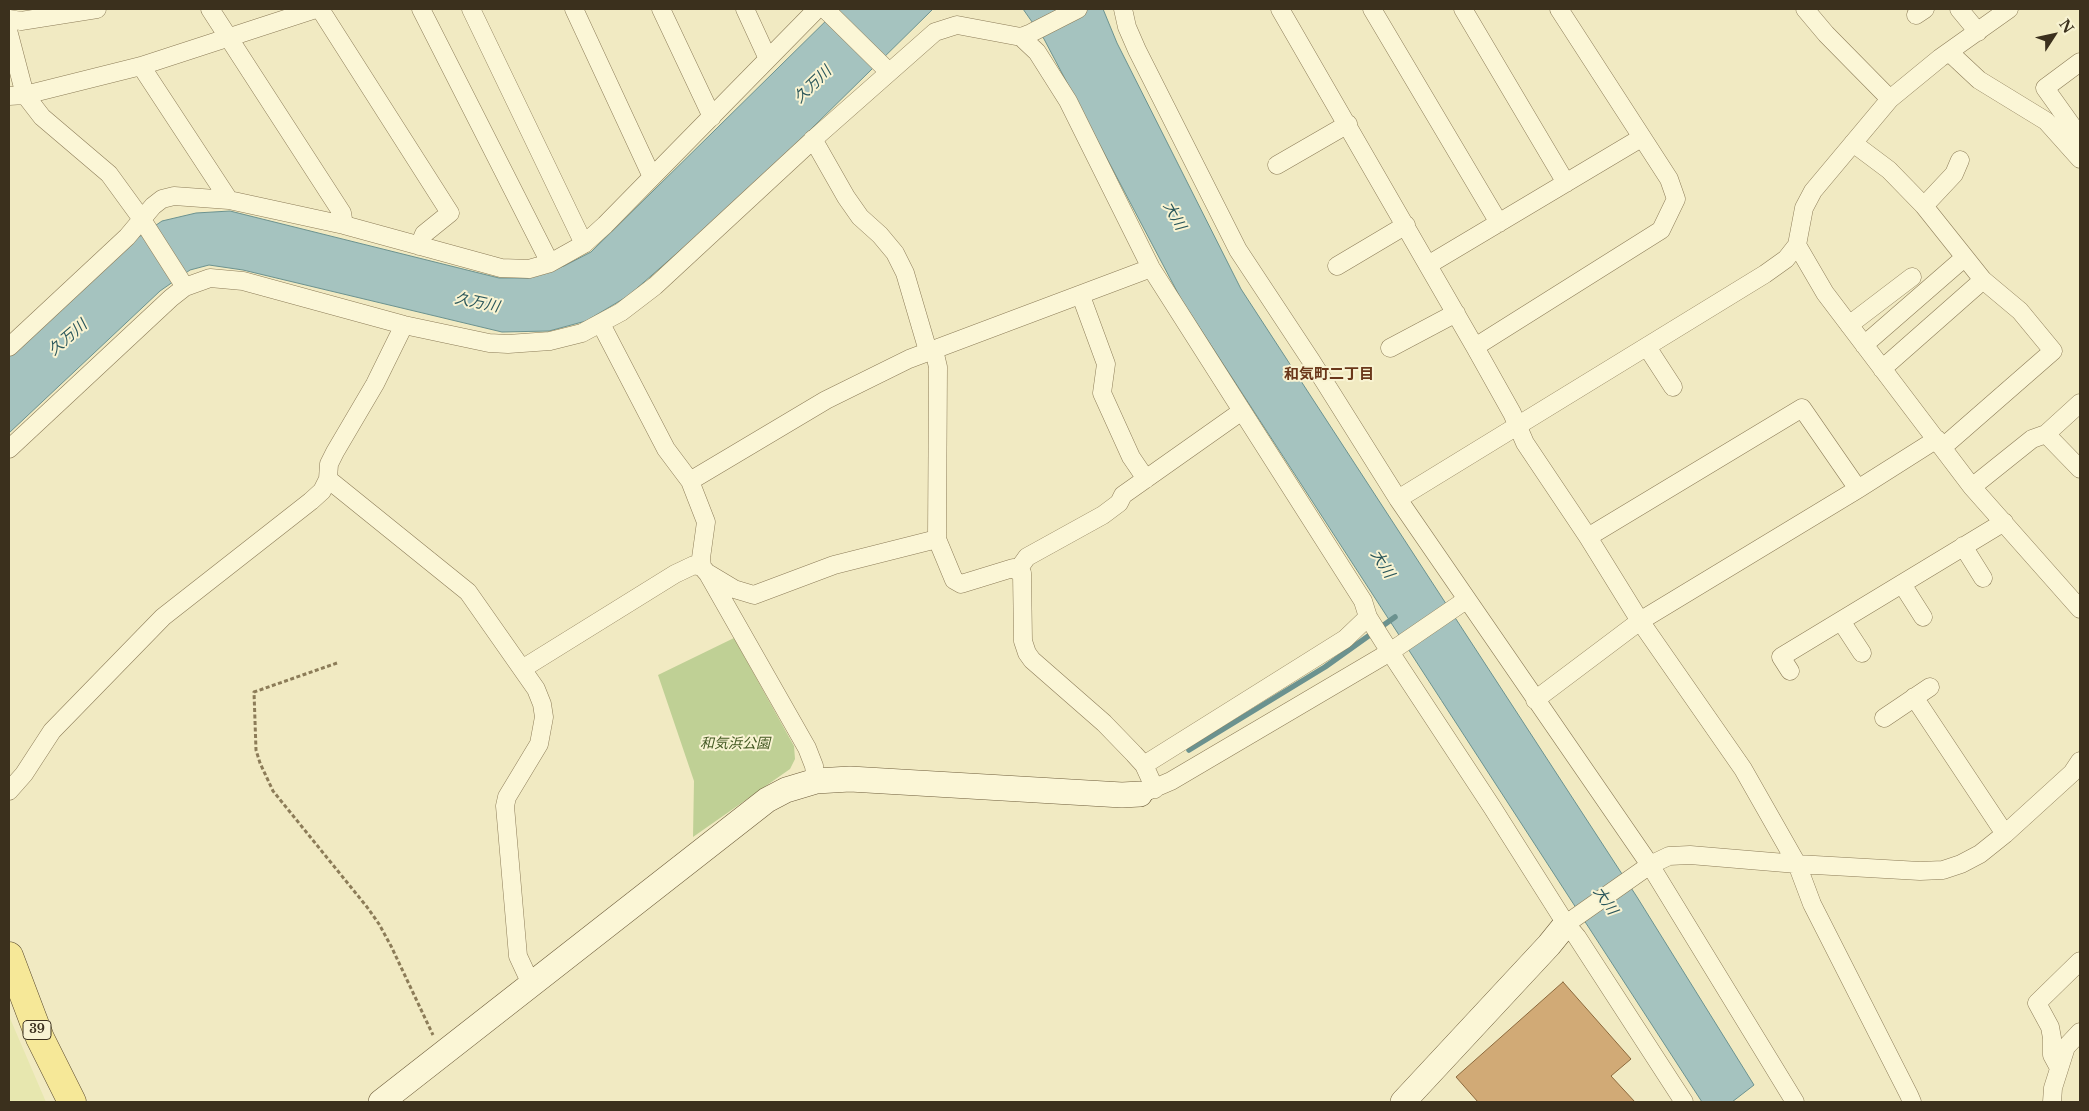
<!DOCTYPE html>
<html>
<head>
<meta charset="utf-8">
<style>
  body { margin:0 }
  #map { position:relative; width:2089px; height:1111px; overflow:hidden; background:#f1eac2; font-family:"Libre Baskerville",serif }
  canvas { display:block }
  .frame { position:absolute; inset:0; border:10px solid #3b301d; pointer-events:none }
  .north { position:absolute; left:2029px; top:10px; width:50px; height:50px; -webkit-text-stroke:4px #f8f3d2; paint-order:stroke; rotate:55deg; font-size:14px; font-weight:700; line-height:20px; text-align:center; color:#3b301d }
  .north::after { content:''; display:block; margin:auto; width:18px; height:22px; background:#3b301d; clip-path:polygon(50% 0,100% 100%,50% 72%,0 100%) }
</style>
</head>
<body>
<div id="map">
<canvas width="2089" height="1111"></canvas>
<div class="frame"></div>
<div class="north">N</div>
</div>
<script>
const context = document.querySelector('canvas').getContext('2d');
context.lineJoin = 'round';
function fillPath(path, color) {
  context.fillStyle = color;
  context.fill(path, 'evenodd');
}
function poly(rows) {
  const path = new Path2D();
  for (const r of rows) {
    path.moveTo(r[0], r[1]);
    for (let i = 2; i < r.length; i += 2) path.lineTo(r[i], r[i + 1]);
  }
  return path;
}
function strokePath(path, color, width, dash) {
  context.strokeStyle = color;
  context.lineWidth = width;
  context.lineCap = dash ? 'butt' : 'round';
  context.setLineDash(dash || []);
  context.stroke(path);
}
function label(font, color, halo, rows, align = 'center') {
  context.font = font + ' "Libre Baskerville","Noto Sans JP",serif';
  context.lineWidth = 4;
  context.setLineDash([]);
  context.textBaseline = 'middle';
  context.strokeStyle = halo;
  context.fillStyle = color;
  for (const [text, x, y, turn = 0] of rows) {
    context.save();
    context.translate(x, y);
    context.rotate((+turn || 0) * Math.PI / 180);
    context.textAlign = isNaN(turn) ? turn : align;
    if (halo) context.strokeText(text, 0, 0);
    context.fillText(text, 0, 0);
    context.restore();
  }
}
const farmland = poly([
  [9,1016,46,1102,9,1102]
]);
const green = poly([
  [734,638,794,746,795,759,790,769,693,837,694,781,658,675]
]);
const water = poly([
  [838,9,933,9,747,192,628,296,586,321,549,331,502,332,243,270,209,265,190,270,160,291,9,433,9,357,133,241,162,221,196,213,230,211,499,278,528,278,564,266,591,252,838,9],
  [1023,9,1103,9,1117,43,1241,289,1637,897,1754,1085,1732,1102,1702,1102,1181,299,1044,39,1023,9]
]);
const stream = poly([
  [1189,750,1325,667,1395,617]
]);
const building = poly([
  [1563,982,1631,1059,1611,1076,1635,1102,1478,1102,1456,1077,1563,982]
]);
const path = poly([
  [337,663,254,692,256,750,260,763,273,791,367,907,379,924,391,946,433,1035]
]);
const street = poly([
  [210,9,342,213,344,225],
  [320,9,450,213,424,234,419,246],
  [421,9,550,263],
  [471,9,584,244],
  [574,9,652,177],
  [661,9,712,117],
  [745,9,768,59],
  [825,9,889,72],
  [1123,9,1127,27,1137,50,1238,250,1312,362,1398,499,1650,865,1795,1102],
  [1280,9,1475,347,1512,413,1525,443,1588,537,1640,621,1743,769,1797,864,1812,904,1909,1095,1912,1102],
  [1372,9,1499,223],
  [1463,9,1566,183],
  [1805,9,1826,34,1890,99],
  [1959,9,1978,32],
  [2009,9,1940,58,1890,99,1813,191,1804,208,1797,245,1825,293,1972,487,2080,609],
  [1916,15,1925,9],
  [9,19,21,21,97,9],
  [9,34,25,95,42,117,109,174,141,218,185,287],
  [1021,37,1037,52,1068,101,1151,268,1363,601,1368,617,1390,652,1492,807,1566,924,1577,937,1684,1102],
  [1949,52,1979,80,2046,121,2080,159],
  [2080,62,2045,88,2080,137],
  [141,66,229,200],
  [9,96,25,95,141,66,316,9],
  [813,139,846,197,860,217,880,235,895,253,905,273,928,351],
  [1853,143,1889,170,1924,206,1983,280,1882,369],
  [1277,165,1348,124],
  [1924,206,1954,174,1960,160],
  [1428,265,1641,138],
  [1337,266,1406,225],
  [1081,296,1106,364,1102,393,1131,457,1146,479],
  [601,324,666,449,690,481,706,522,701,558,702,567,708,574,807,748,814,766,816,781],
  [1849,325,1912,277],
  [1864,345,1964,258],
  [9,347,127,237,153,206,162,199,174,196,229,200,344,225,501,268,529,269,550,263,584,244,605,225,817,9],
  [1475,347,1661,230,1676,199,1669,179,1559,9],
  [1647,347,1673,387],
  [1390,348,1456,313],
  [934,350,938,367,937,539,954,580,961,584,1013,568,1022,573,1023,641,1027,653,1032,660,1104,723,1134,754,1144,765,1155,789],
  [2046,434,2080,469],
  [1943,447,2053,351,2020,311,1983,280],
  [9,449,171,298,185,287,210,278,243,281,404,325,489,343,508,344,550,341,582,333,621,312,655,286,816,137,935,32,957,25,1021,37,1031,33,1078,9],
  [328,479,468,592,536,689,542,704,544,717,539,744,507,797,505,806,518,956,531,984],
  [690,481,826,400,909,359,1151,268],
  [1972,487,2032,439,2046,434,2080,403],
  [1398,499,1765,274,1786,259,1797,245],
  [1588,537,1802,408,1858,489],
  [1963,546,1983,578],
  [1017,571,1027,557,1103,515,1119,503,1123,495,1242,411],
  [709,574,734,589,754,595,834,565,937,539],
  [1902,584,1923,617],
  [1841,621,1862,653],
  [522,669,675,574,694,565,702,567],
  [1790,671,1781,657,2004,522],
  [1914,697,2005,834],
  [1535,700,1640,621,1858,489,1937,439],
  [1884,718,1930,687],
  [1144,765,1345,639,1368,617],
  [9,791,24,774,52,731,163,617,311,501,322,491,328,479,329,464,335,452,375,384,404,325],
  [1143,793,1171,781,1390,652,1466,600],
  [1566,924,1650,865,1669,856,1690,855,1797,864,1920,871,1943,870,1961,864,1980,854,2005,834,2072,773,2080,761],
  [2059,1068,2052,1055,2052,1038,2050,1027,2037,1003,2080,961],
  [2052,1102,2053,1088,2066,1047,2080,1032]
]);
const secondary = poly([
  [381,1102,767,800,786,790,816,781,850,779,1122,795,1140,794],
  [1403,1102,1549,945,1566,924]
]);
const primary = poly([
  [9,956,40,1038,72,1102]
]);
const shields = [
  [37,1030,28]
];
const shieldNames = [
  ["39",37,1030]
];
const parkNames = [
  ["和気浜公園",735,744]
];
const waterNames = [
  ["久万川",813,85,-44],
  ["大川",1174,216,61],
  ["久万川",477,303,12],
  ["久万川",68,338,-41],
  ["大川",1382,564,58],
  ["大川",1605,901,56]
];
const neighbourhoodNames = [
  ["和気町二丁目",1329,375]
];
fillPath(farmland, '#e7e7af');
fillPath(green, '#bfd095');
fillPath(water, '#a5c3bf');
strokePath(water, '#6b928f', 1);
strokePath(stream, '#6b928f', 5.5);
fillPath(building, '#d1aa76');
strokePath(building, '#8c693c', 1);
strokePath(street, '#8c7c58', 19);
strokePath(secondary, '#6e5d3b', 26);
strokePath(primary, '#59492d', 29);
strokePath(path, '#8c7c58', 3, [4, 2.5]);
strokePath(street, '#fbf6d6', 18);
strokePath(secondary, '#fbf6d6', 25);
strokePath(primary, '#f6e898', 28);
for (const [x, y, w] of shields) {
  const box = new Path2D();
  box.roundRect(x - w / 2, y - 9.5, w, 19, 4);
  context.fillStyle = '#f8f3d2';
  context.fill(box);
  strokePath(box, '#3b301d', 1);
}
label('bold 12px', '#3b301d', null, shieldNames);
label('italic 14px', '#425822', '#f8f3d2', parkNames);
label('italic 15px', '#2b575b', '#f8f3d2', waterNames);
label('bold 15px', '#6a371a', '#f8f3d2', neighbourhoodNames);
</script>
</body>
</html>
